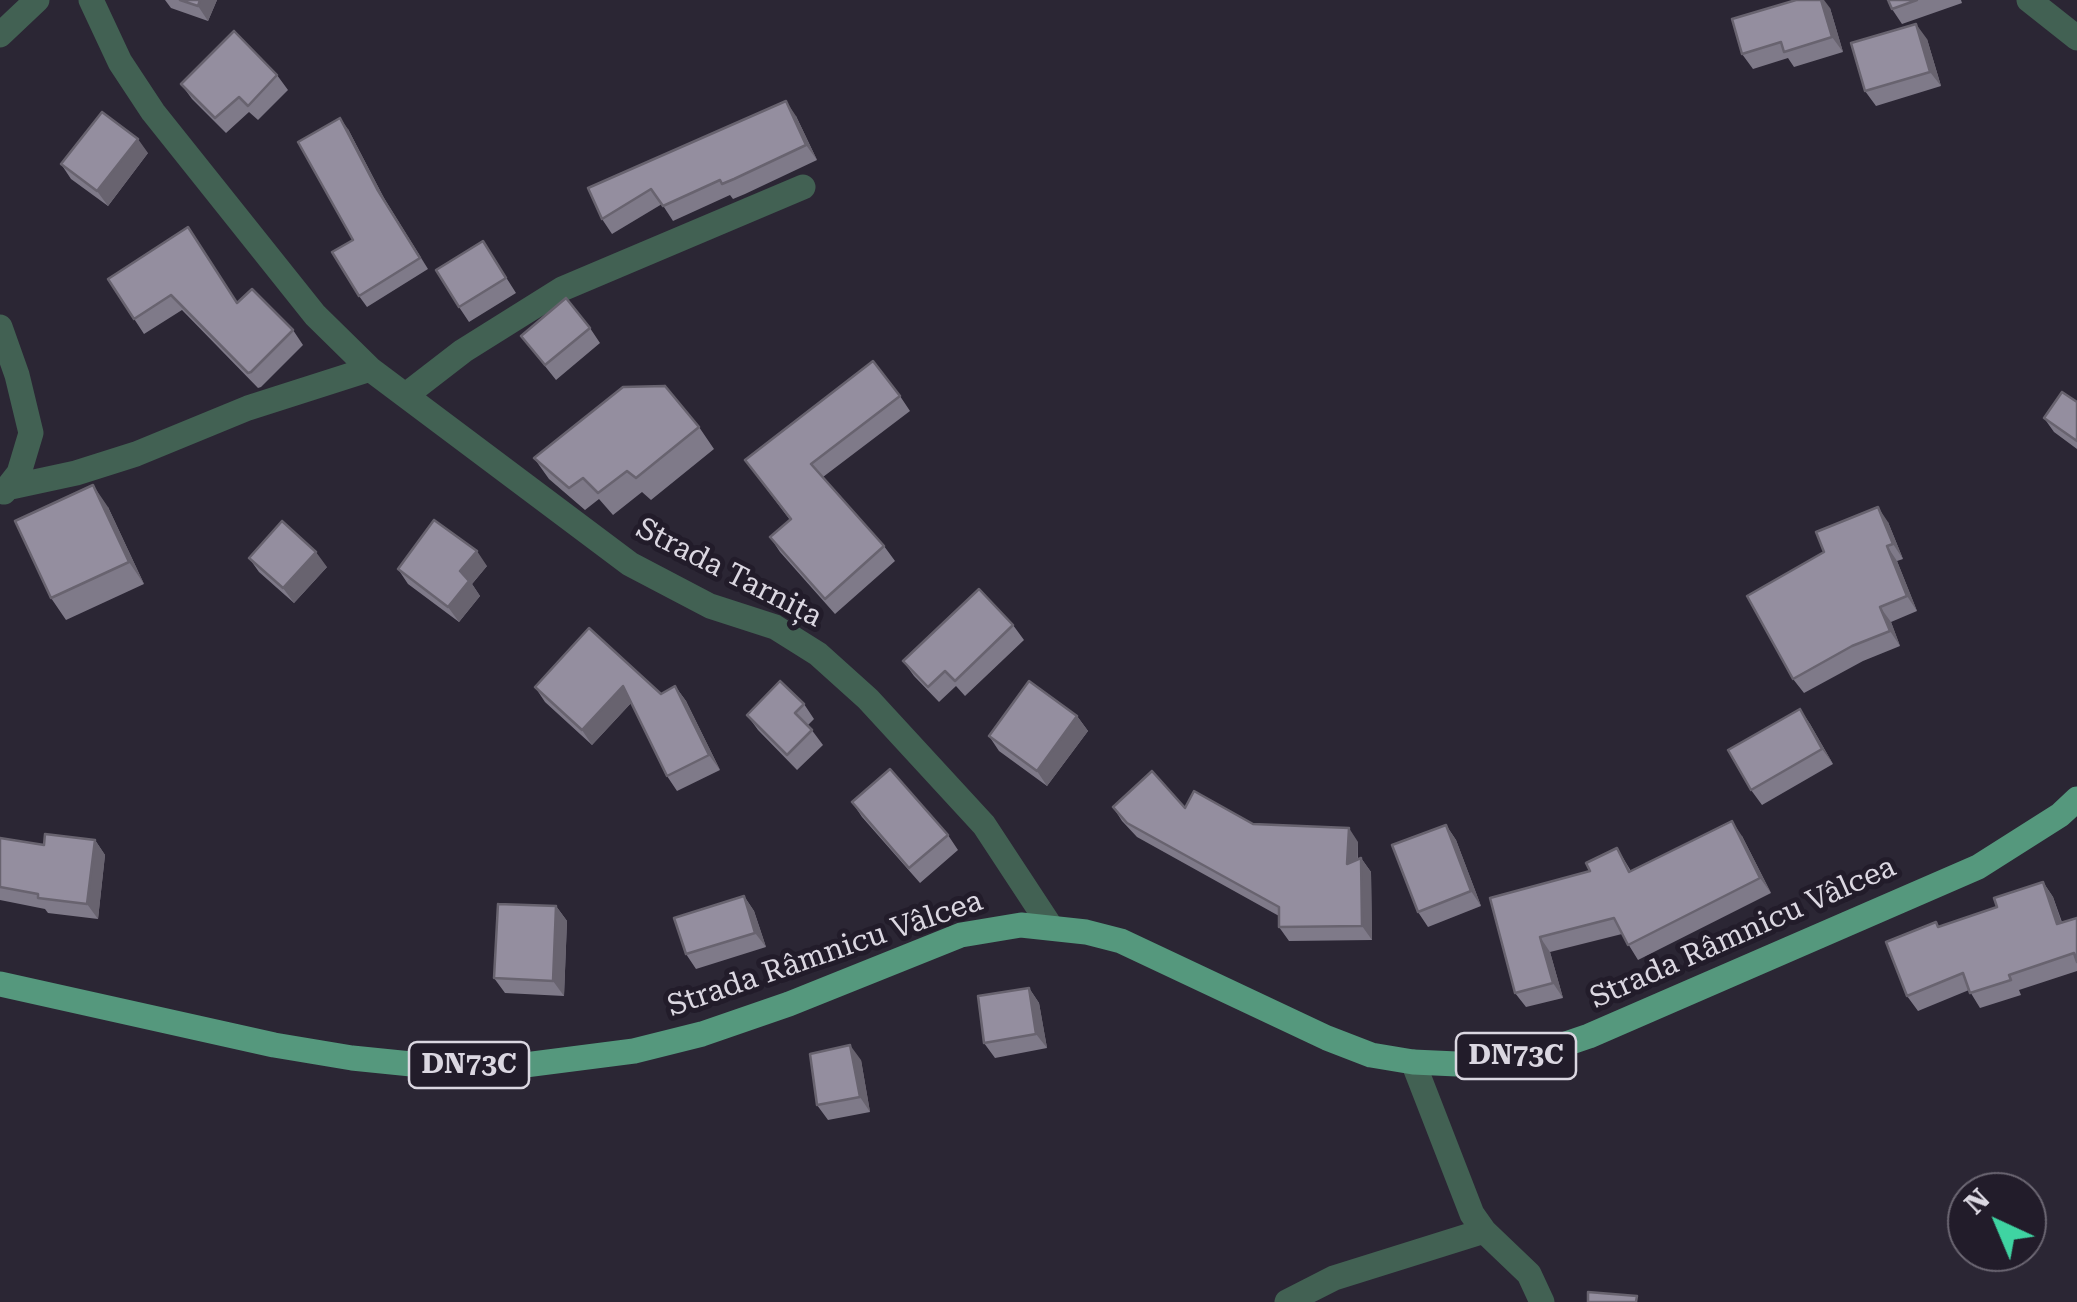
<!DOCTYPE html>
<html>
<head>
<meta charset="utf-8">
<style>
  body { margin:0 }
  #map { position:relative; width:2077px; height:1302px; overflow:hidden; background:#2b2634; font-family:"Roboto Serif",serif }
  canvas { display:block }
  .north { position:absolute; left:1947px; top:1172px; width:100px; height:100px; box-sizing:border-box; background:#221c2a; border:2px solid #6c6773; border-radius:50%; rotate:316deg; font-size:28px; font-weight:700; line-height:40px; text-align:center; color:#dbd7e1 }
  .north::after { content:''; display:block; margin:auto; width:35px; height:45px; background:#3fd4a2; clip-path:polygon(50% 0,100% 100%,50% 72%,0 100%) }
</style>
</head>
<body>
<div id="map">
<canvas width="2077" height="1302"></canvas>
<div class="north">N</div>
</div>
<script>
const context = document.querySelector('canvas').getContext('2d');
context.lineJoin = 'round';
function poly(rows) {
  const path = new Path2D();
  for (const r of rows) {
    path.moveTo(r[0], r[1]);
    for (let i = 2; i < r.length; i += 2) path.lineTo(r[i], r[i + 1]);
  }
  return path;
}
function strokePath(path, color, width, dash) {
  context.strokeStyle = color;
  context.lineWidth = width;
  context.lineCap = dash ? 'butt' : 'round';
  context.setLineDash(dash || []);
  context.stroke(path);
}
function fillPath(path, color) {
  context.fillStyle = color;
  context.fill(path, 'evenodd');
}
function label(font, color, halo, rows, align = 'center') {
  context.font = font + ' "Roboto Serif",serif';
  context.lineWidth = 10;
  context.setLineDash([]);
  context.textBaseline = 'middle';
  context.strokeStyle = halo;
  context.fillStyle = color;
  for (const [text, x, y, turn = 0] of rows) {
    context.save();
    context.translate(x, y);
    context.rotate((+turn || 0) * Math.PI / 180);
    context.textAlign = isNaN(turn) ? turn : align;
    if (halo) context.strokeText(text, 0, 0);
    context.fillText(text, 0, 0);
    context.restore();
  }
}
const minor = poly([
  [91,0,120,62,153,112,315,315,370,369,630,564,710,606,775,627,818,654,868,699,984,825,1051,927],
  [2029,0,2077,38],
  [0,35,37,0],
  [0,327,17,375,31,433,19,473,4,492],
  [406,395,463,351,562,289,803,187],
  [11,487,76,473,136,454,248,408,370,369],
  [1413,1062,1472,1214,1484,1231,1529,1274,1542,1302],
  [1287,1302,1334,1278,1484,1231]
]);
const primary = poly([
  [0,984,274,1045,352,1058,431,1066,525,1065,634,1051,702,1034,789,1004,961,935,1021,925,1086,932,1121,941,1327,1038,1371,1055,1413,1062,1457,1064,1542,1052,1589,1036,1978,867,2060,815,2077,799]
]);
const wall = poly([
  [165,0,217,0,208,21,171,8],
  [1888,0,1961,0,1962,3,1902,24,1892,9],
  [1830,8,1843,52,1794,67,1788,58,1753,69,1742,54],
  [1927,39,1941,86,1876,106,1865,91],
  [277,75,288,90,258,120,249,112,226,133,192,99,181,84],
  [796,116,817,160,745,194,733,199,730,195,673,221,662,204,612,234,602,219,588,188],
  [348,129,385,200,428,269,367,307,359,296,353,240],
  [148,153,108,206,71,179,61,164],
  [483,241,516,293,469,322,459,307],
  [108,279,237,302,293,330,303,345,261,387,258,388,182,310,144,334],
  [590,328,600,343,556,380,521,336],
  [900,396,910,411,823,477,884,546,895,561,835,614,780,552,770,537,790,520,745,460],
  [2077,402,2077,449,2054,432,2044,418],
  [699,427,714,449,651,500,642,492,613,515,599,499,585,510,549,479,534,458],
  [108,507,144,584,66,620,51,598],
  [1888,522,1903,559,1897,561,1917,611,1891,622,1900,646,1863,661,1804,693,1793,679],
  [249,558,327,567,294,603,259,572],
  [487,566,472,584,480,596,459,622,408,584,398,569],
  [1013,625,1024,640,965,696,956,686,939,702,914,676,903,661],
  [675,686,686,701,720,770,677,791,667,776,631,703,592,745,545,702,535,687,661,694],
  [804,704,814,719,808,725,823,745,797,770,758,730,747,715],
  [1800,709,1810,724,1833,764,1762,805,1751,790],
  [1077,716,1088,731,1047,786,999,751,989,736],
  [852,802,948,835,958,850,920,883,862,817],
  [1113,807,1185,808,1253,824,1358,842,1358,860,1361,858,1371,872,1372,940,1289,941,1279,927,1279,916,1137,837,1122,821],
  [1446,825,1456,840,1481,906,1428,927,1418,912],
  [1742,836,1771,893,1638,960,1622,934,1550,952,1563,998,1526,1007,1515,993,1490,898,1590,871,1617,848,1631,871],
  [0,838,44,845,95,840,105,855,98,919,48,913,45,909,0,900],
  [2043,882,2053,897,2062,922,2077,918,2077,971,2019,990,2021,995,1980,1008,1969,990,1918,1011,1907,996,1997,907],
  [744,896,754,911,766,947,696,969,686,954],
  [556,906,567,921,564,996,505,993,494,978],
  [1029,988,1039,1003,1047,1048,995,1058,984,1043],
  [861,1060,870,1112,828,1120,817,1105]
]);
const shadedWall = poly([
  [200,0,217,0,208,21,198,6],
  [1821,0,1824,0,1830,8,1843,52,1832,37],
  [1916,24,1927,39,1941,86,1930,72],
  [786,101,796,116,817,160,806,145],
  [340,118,348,129,385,200,428,269,377,189],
  [138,139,148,153,108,206,97,191],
  [93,485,108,507,144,584,129,562],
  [1878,507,1888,522,1903,559,1893,544],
  [1887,546,1897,561,1917,611,1907,596],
  [477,551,487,566,472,584,480,596,459,622,448,607,460,571],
  [316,552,327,567,294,603,283,588],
  [1880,607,1891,622,1900,646,1890,631],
  [623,686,633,701,592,745,582,730],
  [675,686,686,701,720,770,709,755],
  [1800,709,1810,724,1833,764,1822,749],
  [1077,716,1088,731,1047,786,1037,771],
  [1732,821,1742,836,1771,893,1760,878],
  [1446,825,1456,840,1481,906,1471,891],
  [1349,828,1358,842,1357,878,1347,864],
  [95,840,105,855,98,919,87,904],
  [1361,858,1371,872,1372,940,1362,926],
  [2043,882,2053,897,2067,939,2057,924],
  [744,896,754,911,766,947,755,933],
  [556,906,567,921,564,996,553,981],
  [1540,937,1550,952,1563,998,1553,983],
  [1029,988,1039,1003,1047,1048,1036,1034],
  [850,1045,861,1060,870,1112,860,1097]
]);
const building = poly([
  [180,0,200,0,198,6,180,0],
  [1796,0,1821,0,1832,37,1784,52,1781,42,1742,54,1732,19,1796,0],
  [1888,0,1917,0,1892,9,1888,0],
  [1916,24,1930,72,1865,91,1851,43,1916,24],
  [234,31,277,75,248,106,239,97,215,118,181,84,234,31],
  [786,101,806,145,734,179,722,184,720,180,663,206,651,189,602,219,588,188,786,101],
  [102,112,138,139,97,191,61,164,102,112],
  [340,118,377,189,420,258,359,296,332,252,353,240,298,142,340,118],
  [188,227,237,303,252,289,293,330,251,372,248,373,171,295,134,319,108,279,188,227],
  [483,241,506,278,459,307,436,270,483,241],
  [566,298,590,328,545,365,521,336,566,298],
  [873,361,900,396,811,464,884,546,825,599,770,537,791,519,745,460,873,361],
  [665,386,699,427,636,478,627,471,598,493,583,478,569,488,534,458,623,387,665,386],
  [2062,392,2077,402,2077,441,2044,418,2062,392],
  [93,485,129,562,51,598,15,521,93,485],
  [1878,507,1893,544,1887,546,1907,596,1880,607,1890,631,1852,646,1793,679,1747,596,1824,552,1816,532,1878,507],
  [434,520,477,551,460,571,469,581,448,607,398,569,434,520],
  [282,521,316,552,283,588,249,558,282,521],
  [979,589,1013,625,955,681,945,671,928,687,903,661,979,589],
  [589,628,661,694,675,686,709,755,667,776,623,686,582,730,535,687,589,628],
  [780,681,804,704,795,713,812,730,787,755,747,715,780,681],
  [1029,681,1077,716,1037,771,989,736,1029,681],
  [1800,709,1822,749,1751,790,1728,750,1800,709],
  [890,769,948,835,909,868,852,802,890,769],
  [1152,771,1185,808,1194,791,1253,824,1349,828,1347,864,1361,858,1362,926,1279,927,1279,907,1127,823,1113,807,1152,771],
  [1732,821,1760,878,1628,945,1614,918,1540,937,1553,983,1515,993,1490,898,1590,871,1586,863,1617,848,1629,872,1732,821],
  [1446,825,1471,891,1418,912,1392,845,1446,825],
  [45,834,95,840,87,904,38,898,38,894,0,887,0,838,44,845,45,834],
  [2043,882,2057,924,2077,918,2077,962,2074,953,2009,975,2011,980,1970,993,1963,973,1907,996,1886,942,1936,922,1938,927,1997,907,1994,898,2043,882],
  [744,896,755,933,686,954,674,918,744,896],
  [498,904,556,906,553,981,494,978,498,904],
  [1029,988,1036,1034,984,1043,978,996,1029,988],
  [850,1045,860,1097,817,1105,810,1054,850,1045],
  [1588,1292,1637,1296,1636,1302,1588,1302,1588,1292]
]);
const shields = [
  [1516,1056,120],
  [469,1065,120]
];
const shieldNames = [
  ["DN73C",1516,1056],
  ["DN73C",469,1065]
];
const streetNames = [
  ["Strada Tarnița",729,573,27],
  ["Strada Râmnicu Vâlcea",1743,933,-24],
  ["Strada Râmnicu Vâlcea",825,954,-19]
];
strokePath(minor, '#426153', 25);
strokePath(primary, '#55987d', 25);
fillPath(wall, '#7f7a89');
fillPath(shadedWall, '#68636f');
fillPath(building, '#948e9f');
strokePath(building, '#68636f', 2.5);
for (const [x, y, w] of shields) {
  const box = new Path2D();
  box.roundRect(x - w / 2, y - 23, w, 46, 8);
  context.fillStyle = '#221c2a';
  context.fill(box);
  strokePath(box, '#dbd7e1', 2.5);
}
label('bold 28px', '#dbd7e1', null, shieldNames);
label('30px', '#dbd7e1', '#221c2a', streetNames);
</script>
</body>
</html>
